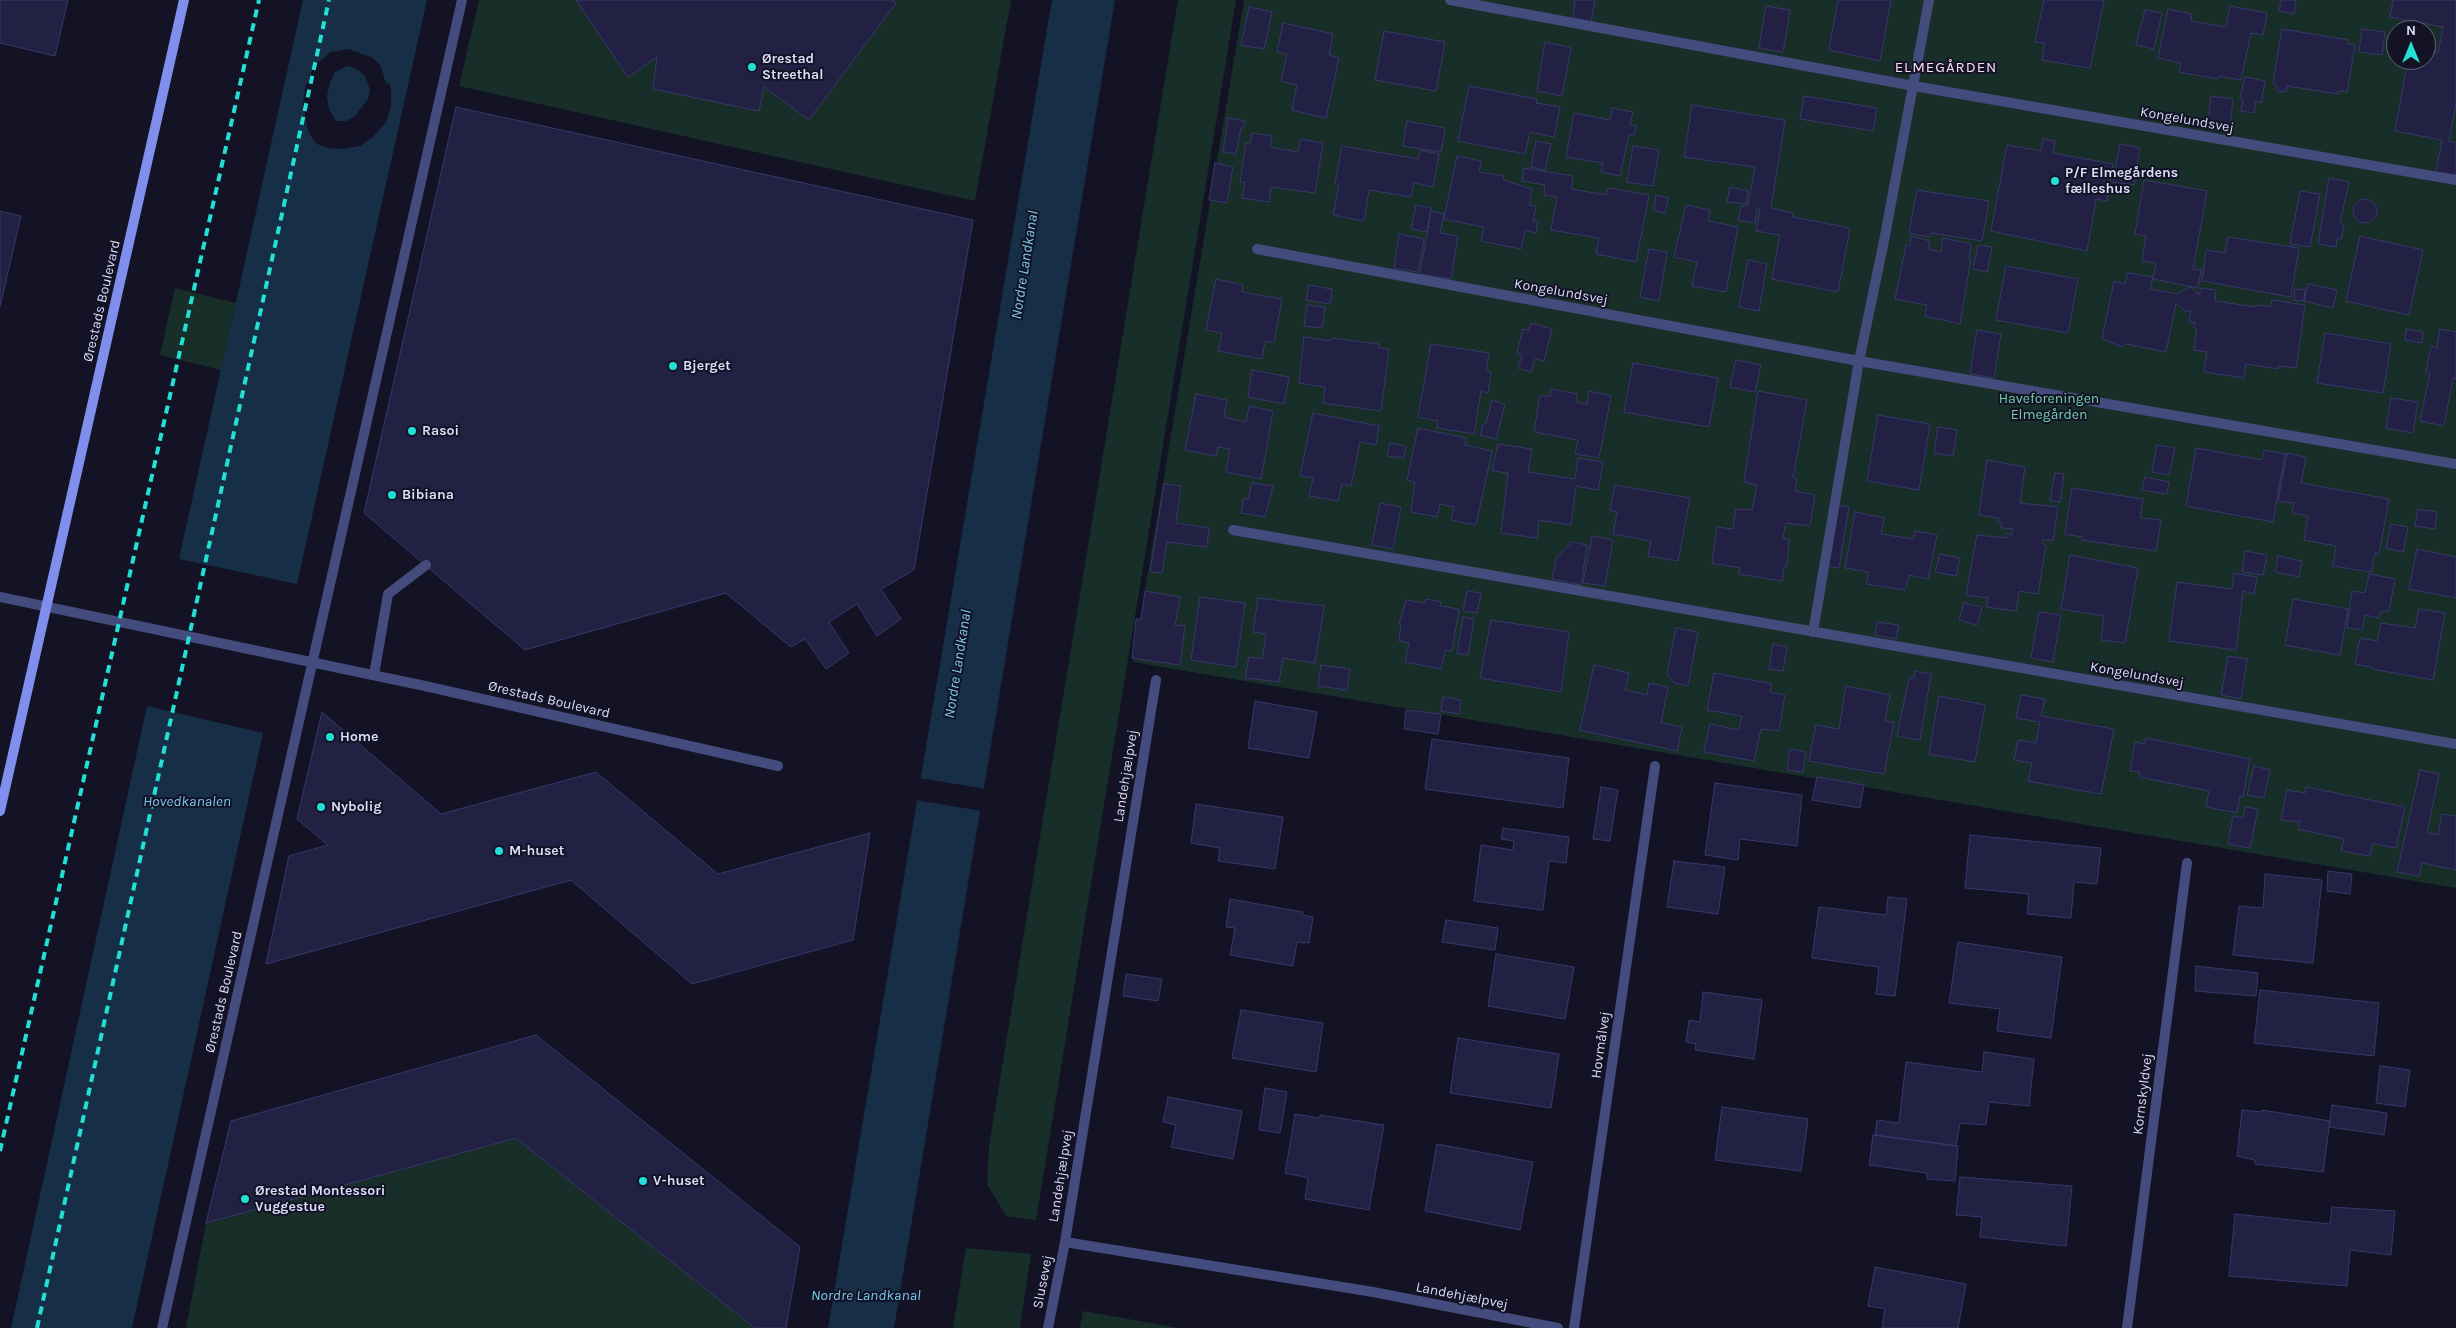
<!DOCTYPE html>
<html>
<head>
<meta charset="utf-8">
<style>
  body { margin:0 }
  #map { position:relative; width:2456px; height:1328px; overflow:hidden; background:#131325; font-family:Karla,sans-serif }
  canvas { display:block }
  .north { position:absolute; left:2386px; top:20px; width:50px; height:50px; box-sizing:border-box; background:#131325; border:1px solid #63647a; border-radius:50%; rotate:0deg; font-size:14px; font-weight:700; line-height:20px; text-align:center; color:#dbddfa }
  .north::after { content:''; display:block; margin:auto; width:18px; height:22px; background:#22e0d5; clip-path:polygon(50% 0,100% 100%,50% 72%,0 100%) }
</style>
</head>
<body>
<div id="map">
<canvas width="2456" height="1328"></canvas>
<div class="north">N</div>
</div>
<script>
const context = document.querySelector('canvas').getContext('2d');
context.lineJoin = 'round';
function fillPath(path, color) {
  context.fillStyle = color;
  context.fill(path, 'evenodd');
}
function poly(rows) {
  const path = new Path2D();
  for (const r of rows) {
    if (r.length === 3) {
      path.moveTo(r[0] + r[2], r[1]);
      path.arc(r[0], r[1], r[2], 0, 2 * Math.PI);
      continue;
    }
    path.moveTo(r[0], r[1]);
    for (let i = 2; i < r.length; i += 2) path.lineTo(r[i], r[i + 1]);
  }
  return path;
}
function strokePath(path, color, width, dash) {
  context.strokeStyle = color;
  context.lineWidth = width;
  context.lineCap = dash ? 'butt' : 'round';
  context.setLineDash(dash || []);
  context.stroke(path);
}
function label(font, color, halo, rows, align = 'center') {
  context.font = font + ' Karla,sans-serif';
  context.lineWidth = 4;
  context.setLineDash([]);
  context.textBaseline = 'middle';
  context.strokeStyle = halo;
  context.fillStyle = color;
  for (const [text, x, y, turn = 0] of rows) {
    context.save();
    context.translate(x, y);
    context.rotate((+turn || 0) * Math.PI / 180);
    context.textAlign = isNaN(turn) ? turn : align;
    if (halo) context.strokeText(text, 0, 0);
    context.fillText(text, 0, 0);
    context.restore();
  }
}
const green = poly([
  [479,0,1011,0,975,201,459,86],
  [1178,0,1236,0,1036,1220,1006,1216,987,1184,989,1146],
  [1244,0,2456,0,2456,888,1133,662],
  [2396,30,2426,30,2426,60,2396,60],
  [175,288,236,303,221,370,160,355],
  [516,1138,755,1328,186,1328,206,1223],
  [966,1248,1031,1254,1020,1328,953,1328],
  [1083,1311,1179,1328,1080,1328]
]);
const water = poly([
  [303,0,427,0,297,584,179,559],
  [1052,0,1115,0,894,1328,828,1328],
  [147,706,263,733,132,1328,11,1328]
]);
const pier = poly([
  [349,49,373,58,381,66,386,84,389,83,391,90,391,107,386,122,373,137,360,146,343,149,328,148,317,144,308,132,303,104,305,88,314,66,331,52],
  [348,66,358,70,365,76,370,90,368,99,355,116,346,121,336,121,329,109,327,96,330,83,335,72],
  [919,778,986,789,982,811,915,800]
]);
const building = poly([
  [0,0,68,0,55,56,0,43,0,0],
  [576,0,892,0,896,3,809,120,764,87,759,111,653,89,657,57,628,77,576,0],
  [1575,0,1595,0,1591,23,1573,19,1575,0],
  [1838,0,1891,0,1880,61,1829,50,1838,0],
  [2044,0,2104,0,2090,68,2042,60,2045,43,2035,42,2044,0],
  [2281,0,2296,0,2294,14,2279,11,2281,0],
  [2393,0,2456,0,2456,103,2449,141,2456,143,2456,175,2436,172,2442,140,2395,131,2408,60,2424,62,2426,51,2438,53,2443,27,2390,17,2393,0],
  [1766,6,1790,10,1783,52,1759,48,1766,6],
  [2230,6,2267,13,2263,35,2251,33,2241,80,2218,76,2218,79,2179,72,2181,63,2158,58,2168,9,2192,14,2191,21,2226,27,2230,6],
  [1249,7,1272,12,1264,49,1241,45,1249,7],
  [2145,10,2162,13,2154,49,2136,45,2145,10],
  [1283,23,1333,34,1329,55,1339,58,1326,118,1292,110,1297,85,1281,81,1287,54,1277,52,1283,23],
  [2282,29,2348,40,2347,44,2355,45,2347,92,2338,91,2338,94,2287,86,2286,92,2277,91,2277,85,2273,84,2282,29],
  [2362,29,2385,32,2382,55,2359,52,2362,29],
  [1384,31,1445,42,1436,91,1375,80,1384,31],
  [1545,42,1571,48,1562,96,1537,91,1545,42],
  [2245,77,2265,81,2261,103,2256,101,2254,113,2241,111,2243,99,2240,98,2245,77],
  [1469,86,1537,99,1536,103,1560,107,1554,137,1530,132,1525,154,1458,141,1469,86],
  [1804,96,1877,108,1873,131,1800,119,1804,96],
  [2211,96,2233,99,2230,126,2208,123,2211,96],
  [1692,105,1785,120,1771,208,1793,213,1793,217,1850,228,1838,292,1772,279,1780,235,1756,231,1760,209,1757,208,1755,223,1738,220,1741,206,1748,206,1755,167,1684,157,1692,105],
  [456,107,973,220,914,570,881,589,901,619,877,636,857,604,829,622,849,653,826,669,805,639,791,647,726,593,525,650,364,513,456,107],
  [1612,108,1633,112,1630,125,1636,126,1634,135,1629,135,1620,176,1601,172,1603,163,1566,157,1574,113,1610,120,1612,108],
  [1228,118,1245,121,1243,128,1241,128,1236,154,1223,152,1228,118],
  [1407,121,1445,128,1441,152,1403,146,1407,121],
  [1252,133,1272,136,1270,147,1298,152,1300,139,1323,143,1315,193,1271,187,1269,202,1242,198,1245,182,1240,182,1246,143,1250,144,1252,133],
  [2043,139,2055,141,2053,153,2113,164,2107,201,2096,199,2087,251,1991,231,2007,145,2041,151,2043,139],
  [1536,141,1551,144,1545,170,1531,167,1536,141],
  [2120,144,2140,148,2134,185,2113,182,2120,144],
  [1342,146,1418,159,1420,150,1439,154,1433,187,1414,183,1411,197,1369,190,1364,221,1333,215,1339,185,1335,184,1342,146],
  [1633,146,1659,150,1653,186,1627,182,1633,146],
  [1457,156,1481,161,1479,172,1504,176,1503,180,1532,189,1529,205,1536,206,1533,221,1538,221,1536,233,1525,230,1521,249,1481,241,1484,227,1444,219,1457,156],
  [1215,163,1233,167,1227,203,1209,200,1215,163],
  [1524,168,1573,176,1571,189,1606,195,1608,188,1649,195,1636,262,1596,254,1599,238,1551,230,1557,197,1544,195,1545,185,1522,181,1524,168],
  [2329,178,2349,182,2340,223,2344,225,2341,239,2337,238,2336,247,2318,244,2329,178],
  [2144,180,2207,191,2193,269,2201,270,2198,288,2153,279,2156,263,2142,261,2146,236,2135,234,2144,180],
  [1730,187,1748,191,1746,204,1727,202,1730,187],
  [1917,190,1989,201,1982,241,1931,233,1930,237,1909,233,1917,190],
  [2300,191,2320,194,2310,247,2290,244,2300,191],
  [1656,195,1668,198,1665,213,1654,210,1656,195],
  [2365,211,12],
  [1416,205,1431,208,1427,232,1411,229,1416,205],
  [1686,205,1710,210,1708,221,1738,227,1726,292,1692,286,1697,262,1674,257,1686,205],
  [0,211,21,216,0,307,0,211],
  [1431,211,1444,214,1440,233,1458,236,1451,279,1420,274,1431,211],
  [1399,234,1424,239,1418,272,1394,268,1399,234],
  [1911,236,1930,241,1928,249,1941,252,1943,238,1971,244,1969,258,1971,258,1960,324,1925,316,1927,305,1895,299,1906,245,1910,246,1911,236],
  [2360,236,2423,250,2409,315,2346,301,2360,236],
  [2228,237,2299,248,2291,297,2202,281,2206,250,2225,253,2228,237],
  [1978,245,1992,247,1987,272,1973,269,1978,245],
  [1649,249,1667,252,1659,301,1640,297,1649,249],
  [1748,260,1767,264,1759,311,1739,307,1748,260],
  [2006,266,2078,279,2068,333,1996,320,2006,266],
  [2128,273,2153,277,2150,289,2178,294,2179,292,2191,287,2199,295,2201,288,2216,290,2215,301,2256,307,2256,305,2271,307,2272,300,2305,305,2296,368,2278,366,2278,369,2246,364,2244,378,2204,372,2207,352,2194,350,2197,329,2194,328,2195,323,2189,322,2191,310,2186,312,2176,303,2166,352,2126,344,2123,347,2102,339,2114,281,2125,284,2128,273],
  [1216,279,1243,285,1242,292,1282,299,1274,342,1265,341,1262,359,1218,351,1222,333,1206,330,1216,279],
  [2308,284,2337,290,2333,308,2304,301,2308,284],
  [1309,285,1332,289,1330,304,1306,300,1309,285],
  [2295,289,2305,290,2304,301,2294,300,2295,289],
  [1307,305,1325,307,1322,328,1304,326,1307,305],
  [1531,323,1552,329,1544,361,1535,359,1531,372,1518,368,1522,355,1517,353,1523,329,1529,330,1531,323],
  [2406,329,2423,332,2422,343,2405,340,2406,329],
  [2440,329,2456,332,2456,379,2453,378,2444,426,2420,421,2430,373,2426,372,2431,346,2437,348,2440,329],
  [1977,330,2001,334,1994,378,1970,374,1977,330],
  [2325,333,2391,344,2383,393,2317,383,2325,333],
  [1304,337,1331,341,1331,338,1379,344,1379,348,1389,349,1381,411,1323,403,1325,387,1299,383,1304,337],
  [1431,344,1489,353,1486,371,1491,372,1488,393,1481,391,1474,434,1437,428,1438,421,1418,417,1431,344],
  [1736,360,1761,365,1755,392,1730,387,1736,360],
  [1633,363,1718,378,1709,427,1624,412,1633,363],
  [1252,370,1289,377,1284,404,1248,397,1252,370],
  [1551,389,1577,394,1576,402,1587,404,1589,391,1611,396,1599,458,1575,454,1578,440,1534,432,1540,395,1550,397,1551,389],
  [1758,391,1807,400,1793,478,1797,479,1795,491,1815,495,1810,526,1786,523,1783,538,1789,539,1787,566,1784,566,1782,581,1739,574,1740,568,1712,563,1717,527,1733,529,1736,509,1752,510,1757,485,1744,482,1758,391],
  [1196,394,1227,400,1224,417,1246,422,1249,406,1273,411,1261,479,1226,472,1230,449,1218,447,1216,456,1185,450,1196,394],
  [2391,398,2418,402,2413,433,2386,428,2391,398],
  [1492,400,1505,404,1496,439,1480,435,1483,424,1486,424,1492,400],
  [1313,413,1379,426,1376,445,1360,442,1351,486,1342,484,1338,501,1309,496,1313,478,1300,476,1313,413],
  [1878,415,1930,424,1919,490,1867,481,1878,415],
  [1938,427,1957,430,1953,456,1934,453,1938,427],
  [1418,428,1466,438,1465,445,1492,451,1476,525,1451,520,1454,507,1440,504,1437,517,1411,512,1415,482,1407,480,1418,428],
  [1390,443,1406,446,1404,458,1387,456,1390,443],
  [1498,444,1532,449,1528,472,1575,479,1578,458,1603,462,1598,490,1576,486,1571,525,1539,520,1537,538,1501,533,1508,473,1492,471,1498,444],
  [2157,445,2175,448,2169,475,2152,472,2157,445],
  [2196,448,2262,460,2264,450,2285,454,2273,522,2186,506,2196,448],
  [2287,453,2306,457,2301,483,2389,499,2379,554,2375,553,2371,572,2333,566,2336,546,2304,540,2308,516,2292,513,2294,503,2278,501,2287,453],
  [1987,460,2025,467,2020,503,2058,507,2053,541,2043,539,2043,544,2046,545,2038,594,2019,591,2016,611,1986,607,1988,598,1966,595,1977,535,2006,538,2006,533,2012,535,2013,529,2001,528,2002,523,1998,522,1999,518,1979,515,1987,460],
  [2055,473,2064,474,2060,502,2050,501,2055,473],
  [2145,477,2169,482,2167,494,2142,490,2145,477],
  [1252,483,1273,486,1265,517,1241,513,1244,498,1248,499,1252,483],
  [1164,484,1181,486,1176,523,1209,528,1207,547,1167,542,1162,573,1150,572,1164,484],
  [1615,485,1690,498,1678,561,1648,556,1651,541,1613,534,1617,512,1610,510,1615,485],
  [2072,488,2143,499,2140,518,2161,520,2156,551,2082,540,2082,537,2065,534,2072,488],
  [1380,503,1401,507,1393,549,1372,545,1380,503],
  [1836,505,1849,507,1839,568,1826,566,1836,505],
  [2418,509,2437,512,2435,529,2415,526,2418,509],
  [1855,512,1884,518,1881,534,1913,539,1915,531,1937,535,1928,579,1909,575,1905,590,1866,584,1869,572,1845,568,1855,512],
  [2391,524,2408,527,2403,552,2386,548,2391,524],
  [1592,536,1613,540,1605,586,1583,583,1592,536],
  [1572,542,1587,545,1581,585,1552,579,1557,557,1572,542],
  [2417,549,2456,557,2456,598,2409,589,2417,549],
  [2245,551,2267,555,2263,575,2242,572,2245,551],
  [1940,554,1960,558,1956,576,1935,572,1940,554],
  [2070,555,2138,568,2125,643,2101,640,2104,616,2061,609,2070,555],
  [2278,556,2302,561,2299,577,2275,572,2278,556],
  [2234,573,2257,577,2254,594,2243,591,2236,650,2169,641,2177,582,2232,589,2234,573],
  [2369,574,2395,579,2389,611,2381,611,2379,618,2365,615,2362,630,2347,628,2352,591,2365,593,2369,574],
  [1145,591,1180,597,1175,625,1185,626,1180,665,1132,658,1136,619,1141,619,1145,591],
  [1467,591,1481,593,1477,613,1463,611,1467,591],
  [1200,597,1245,603,1236,667,1191,660,1200,597],
  [1258,598,1324,606,1315,663,1283,658,1279,682,1245,678,1249,657,1262,659,1266,634,1253,632,1258,598],
  [1426,599,1441,602,1440,606,1459,609,1452,651,1445,650,1441,669,1405,662,1409,643,1399,641,1401,624,1399,624,1406,600,1425,603,1426,599],
  [2293,599,2348,609,2340,655,2285,645,2293,599],
  [1964,603,1982,607,1977,625,1959,620,1964,603],
  [2419,609,2445,613,2433,680,2372,669,2372,667,2355,664,2360,638,2377,641,2381,623,2415,628,2419,609],
  [2039,612,2061,615,2053,662,2031,658,2039,612],
  [1463,617,1474,619,1468,655,1457,653,1463,617],
  [1491,620,1569,632,1561,692,1480,678,1491,620],
  [1877,622,1899,625,1896,639,1875,635,1877,622],
  [1676,628,1698,632,1688,686,1674,683,1667,674,1676,628],
  [1773,644,1787,647,1783,671,1769,669,1773,644],
  [2228,656,2247,659,2241,699,2221,695,2228,656],
  [1321,665,1350,669,1347,690,1318,686,1321,665],
  [1594,665,1629,673,1625,690,1647,695,1649,683,1668,687,1661,723,1682,727,1677,751,1580,730,1594,665],
  [1915,671,1931,674,1920,740,1897,736,1909,678,1914,678,1915,671],
  [1714,673,1772,684,1770,692,1785,695,1779,731,1761,729,1754,761,1704,752,1710,724,1739,730,1742,716,1707,710,1714,673],
  [1846,686,1890,695,1885,721,1894,723,1884,774,1809,761,1816,725,1839,729,1846,686],
  [2021,695,2045,699,2041,716,2114,729,2101,794,2028,781,2032,763,2014,760,2018,740,2036,743,2040,722,2016,718,2021,695],
  [1939,696,1985,705,1975,762,1929,754,1939,696],
  [1443,697,1461,700,1459,714,1441,711,1443,697],
  [1255,701,1317,712,1309,758,1248,748,1255,701],
  [1406,710,1441,714,1438,734,1404,729,1406,710],
  [322,712,441,814,596,772,718,874,870,833,853,940,692,984,571,880,266,964,289,856,328,845,297,819,322,712],
  [2146,738,2250,759,2243,797,2240,796,2237,813,2206,807,2209,791,2139,777,2140,772,2130,771,2135,742,2145,744,2146,738],
  [1432,739,1569,758,1563,808,1425,789,1432,739],
  [1790,749,1806,752,1803,772,1787,770,1790,749],
  [2254,766,2270,770,2264,798,2247,795,2254,766],
  [2420,770,2439,774,2427,833,2438,835,2442,814,2456,816,2456,870,2422,863,2419,876,2397,872,2420,770],
  [1817,777,1864,785,1860,808,1812,800,1817,777],
  [1715,783,1802,795,1797,846,1740,839,1738,860,1705,855,1715,783],
  [1601,787,1618,790,1610,841,1593,839,1601,787],
  [2306,787,2405,807,2396,848,2372,843,2370,856,2341,851,2344,839,2298,829,2300,822,2281,820,2287,790,2305,793,2306,787],
  [1196,804,1283,817,1275,869,1218,861,1220,848,1191,843,1196,804],
  [2245,807,2258,809,2250,848,2228,844,2233,816,2243,818,2245,807],
  [1503,828,1569,837,1566,863,1549,861,1543,910,1474,901,1481,845,1513,850,1514,841,1501,839,1503,828],
  [1970,835,2101,848,2097,884,2074,882,2071,918,2027,914,2029,894,1965,888,1970,835],
  [1674,861,1725,867,1718,914,1667,907,1674,861],
  [2328,871,2352,874,2350,894,2327,891,2328,871],
  [2265,874,2322,880,2313,963,2233,955,2239,906,2263,908,2265,874],
  [1888,897,1907,899,1895,996,1876,994,1879,967,1812,958,1819,907,1886,915,1888,897],
  [1230,899,1303,912,1302,915,1313,917,1309,943,1297,942,1293,966,1230,955,1235,928,1226,927,1230,899],
  [1446,920,1498,928,1495,950,1442,942,1446,920],
  [1958,942,2062,957,2051,1038,1997,1031,2000,1009,1949,1003,1958,942],
  [1496,954,1574,967,1565,1019,1488,1006,1496,954],
  [2196,966,2258,973,2256,996,2195,991,2196,966],
  [1126,974,1162,979,1158,1001,1123,996,1126,974],
  [2260,990,2379,1003,2374,1056,2254,1043,2260,990],
  [1703,992,1762,1000,1754,1059,1695,1050,1696,1044,1686,1042,1689,1020,1700,1022,1703,992],
  [1241,1010,1323,1023,1316,1072,1232,1058,1241,1010],
  [536,1035,800,1247,786,1328,755,1328,516,1138,206,1223,231,1121,536,1035],
  [1458,1038,1559,1054,1551,1108,1450,1093,1458,1038],
  [1984,1052,2034,1059,2029,1106,1989,1102,1986,1125,1960,1123,1956,1146,1875,1135,1877,1120,1899,1123,1906,1062,1982,1072,1984,1052],
  [2380,1066,2410,1070,2405,1107,2376,1103,2380,1066],
  [1265,1088,1287,1092,1280,1133,1259,1130,1265,1088],
  [1168,1097,1242,1111,1233,1159,1171,1147,1176,1125,1163,1122,1168,1097],
  [2332,1105,2387,1113,2384,1135,2329,1127,2332,1105],
  [1722,1107,1808,1119,1801,1171,1715,1160,1722,1107],
  [2242,1110,2262,1112,2262,1110,2330,1121,2323,1172,2255,1164,2255,1160,2237,1156,2242,1110],
  [1295,1114,1320,1118,1320,1115,1384,1125,1369,1210,1305,1199,1308,1178,1285,1173,1295,1114],
  [1873,1135,1958,1146,1955,1181,1927,1179,1927,1173,1869,1165,1873,1135],
  [1437,1144,1533,1162,1520,1230,1425,1211,1437,1144],
  [1960,1177,2072,1186,2066,1246,1980,1237,1982,1217,1956,1215,1960,1177],
  [2332,1207,2395,1211,2391,1255,2350,1250,2347,1286,2229,1276,2235,1214,2330,1224,2332,1207],
  [1875,1267,1966,1284,1958,1328,1882,1328,1885,1309,1868,1306,1875,1267]
]);
const lane = poly([
  [1450,0,1914,86,2456,180],
  [1257,249,1859,361,2456,464],
  [1233,530,2456,744],
  [1813,632,1859,361,1884,241,1929,0],
  [374,675,388,594,426,565]
]);
const street = poly([
  [0,597,425,686,778,766],
  [1065,1242,1373,1292,1558,1328],
  [162,1328,462,0],
  [1048,1328,1065,1242,1156,680],
  [1574,1328,1655,766],
  [2127,1328,2187,863]
]);
const secondary = poly([
  [0,811,184,0]
]);
const rail = poly([
  [0,1151,259,0],
  [37,1328,329,0]
]);
const markers = [
  [752,67,5,"#22e0d5"],
  [2055,181,5,"#22e0d5"],
  [673,366,5,"#22e0d5"],
  [412,431,5,"#22e0d5"],
  [392,495,5,"#22e0d5"],
  [330,737,5,"#22e0d5"],
  [321,807,5,"#22e0d5"],
  [499,851,5,"#22e0d5"],
  [643,1181,5,"#22e0d5"],
  [245,1199,5,"#22e0d5"]
];
const poiNames = [
  ["Ørestad",762,59],
  ["Streethal",762,75],
  ["P/F Elmegårdens",2065,173],
  ["fælleshus",2065,189],
  ["Bjerget",683,366],
  ["Rasoi",422,431],
  ["Bibiana",402,495],
  ["Home",340,737],
  ["Nybolig",331,807],
  ["M-huset",509,851],
  ["V-huset",653,1181],
  ["Ørestad Montessori",255,1191],
  ["Vuggestue",255,1207]
];
const streetNames = [
  ["Kongelundsvej",2187,120,10],
  ["Kongelundsvej",1561,292,10],
  ["Ørestads Boulevard",102,301,-77],
  ["Kongelundsvej",2137,675,10],
  ["Ørestads Boulevard",549,700,13],
  ["Landehjælpvej",1126,776,-81],
  ["Ørestads Boulevard",224,992,-77],
  ["Hovmålvej",1601,1045,-82],
  ["Kornskyldvej",2143,1094,-83],
  ["Landehjælpvej",1061,1176,-81],
  ["Slusevej",1043,1282,-79],
  ["Landehjælpvej",1462,1296,11]
];
const parkNames = [
  ["Haveforeningen",2049,399],
  ["Elmegården",2049,415]
];
const neighbourhoodNames = [
  ["ELMEGÅRDEN",1946,68]
];
const waterNames = [
  ["Nordre Landkanal",1025,265,-81],
  ["Nordre Landkanal",958,664,-81],
  ["Hovedkanalen",187,802],
  ["Nordre Landkanal",866,1296]
];
fillPath(green, '#172e29');
fillPath(water, '#162f46');
fillPath(pier, '#131325');
fillPath(building, '#232143');
strokePath(building, '#39376c', 1);
strokePath(lane, '#444b7d', 10);
strokePath(street, '#444b7d', 10);
strokePath(secondary, '#808eed', 10);
strokePath(rail, '#22e0d5', 4, [8, 6]);
for (const [x, y, r, color] of markers) {
  const dot = new Path2D();
  dot.arc(x, y, r, 0, 2 * Math.PI);
  context.fillStyle = color;
  context.fill(dot);
  strokePath(dot, '#131325', 2);
}
label('bold 14px', '#dbddfa', '#131325', poiNames, 'left');
label('14px', '#dbddfa', '#131325', streetNames);
label('14px', '#71d1a9', '#131325', parkNames);
context.letterSpacing = '1px';
label('15px', '#faddf4', '#131325', neighbourhoodNames);
context.letterSpacing = '0px';
label('italic 15px', '#78c8ec', '#131325', waterNames);
</script>
</body>
</html>
